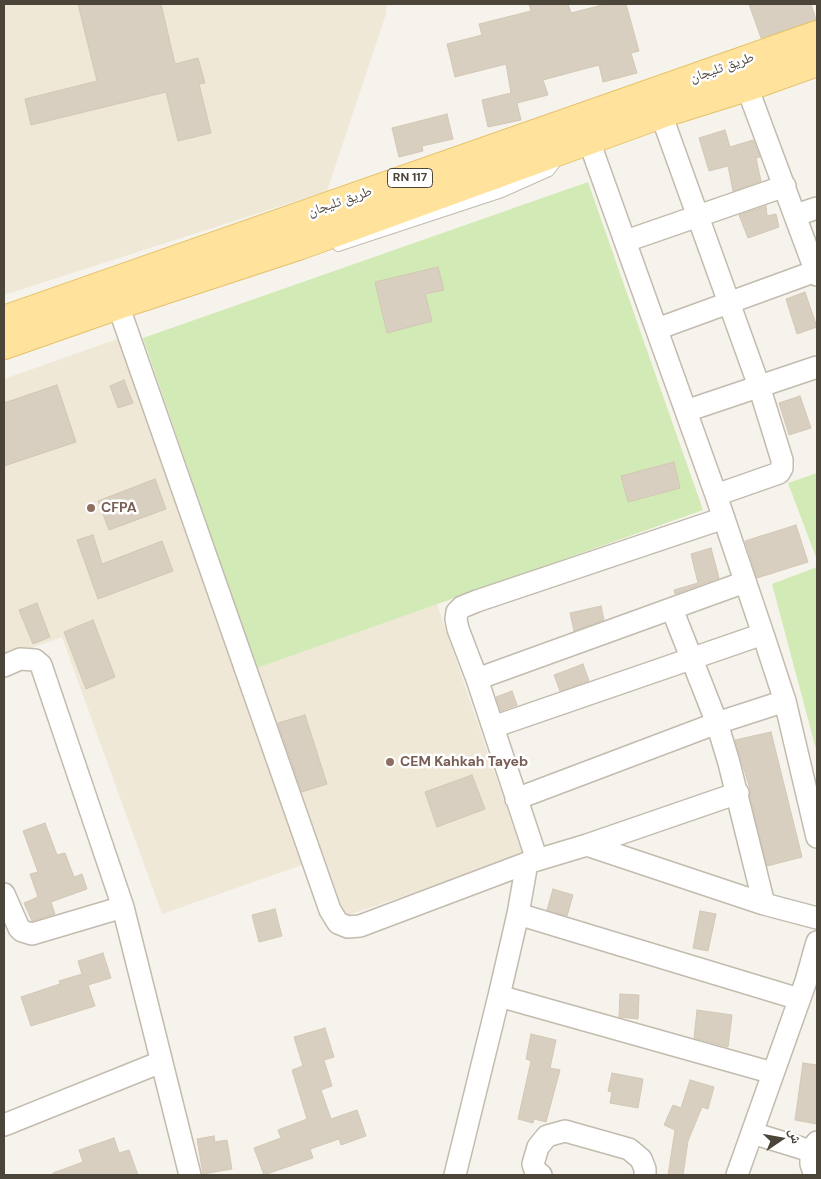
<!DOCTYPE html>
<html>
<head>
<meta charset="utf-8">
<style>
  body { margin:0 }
  #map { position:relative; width:821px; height:1179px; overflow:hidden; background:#f6f3ec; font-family:"DM Sans","Noto Naskh Arabic",sans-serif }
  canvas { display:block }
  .frame { position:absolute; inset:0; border:5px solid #4b4439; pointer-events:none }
  .north { position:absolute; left:756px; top:1114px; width:50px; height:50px; -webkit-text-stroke:4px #fff; paint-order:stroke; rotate:78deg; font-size:14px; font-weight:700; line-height:20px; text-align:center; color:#4b4439 }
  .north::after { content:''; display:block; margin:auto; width:18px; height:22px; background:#4b4439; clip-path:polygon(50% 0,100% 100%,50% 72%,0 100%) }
</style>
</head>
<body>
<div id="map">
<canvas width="821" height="1179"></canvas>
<div class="frame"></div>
<div class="north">ش</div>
</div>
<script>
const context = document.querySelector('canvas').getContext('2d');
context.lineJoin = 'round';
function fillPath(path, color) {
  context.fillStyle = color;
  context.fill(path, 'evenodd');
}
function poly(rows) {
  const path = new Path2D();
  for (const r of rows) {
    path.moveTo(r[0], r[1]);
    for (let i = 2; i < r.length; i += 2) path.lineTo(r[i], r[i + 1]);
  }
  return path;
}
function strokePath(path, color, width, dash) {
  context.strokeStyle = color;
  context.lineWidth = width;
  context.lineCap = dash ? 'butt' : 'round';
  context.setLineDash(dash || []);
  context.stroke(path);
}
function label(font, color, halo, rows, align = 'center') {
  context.font = font + ' "DM Sans","Noto Naskh Arabic",sans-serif';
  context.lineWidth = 5;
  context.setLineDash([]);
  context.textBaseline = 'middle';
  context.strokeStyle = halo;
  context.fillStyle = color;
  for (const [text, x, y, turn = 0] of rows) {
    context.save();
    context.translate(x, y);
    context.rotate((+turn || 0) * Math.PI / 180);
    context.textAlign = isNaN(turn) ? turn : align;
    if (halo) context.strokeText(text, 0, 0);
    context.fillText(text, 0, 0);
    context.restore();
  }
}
const education = poly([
  [4,4,387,4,386,14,327,191,4,295],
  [120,338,302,865,162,914,62,637,4,658,4,379],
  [437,604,523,856,345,916,257,668]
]);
const green = poly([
  [588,182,703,510,257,668,143,338],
  [817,473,817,560,788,483],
  [817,567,817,753,772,584]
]);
const building = poly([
  [78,4,161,4,175,64,198,58,205,83,199,84,211,133,178,141,166,92,31,125,25,99,97,81,78,4],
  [529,4,568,4,571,13,606,4,626,4,639,51,631,53,637,73,603,82,599,65,543,80,548,95,517,103,521,120,488,127,482,100,511,93,506,64,455,77,447,44,482,35,479,24,531,11,529,4],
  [749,4,811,4,816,20,761,38,749,4],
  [447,114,453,139,422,146,423,151,399,157,392,128,447,114],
  [725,130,730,147,753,140,760,157,756,158,761,181,733,191,728,166,709,171,699,138,725,130],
  [766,206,767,216,776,214,779,227,748,238,739,215,766,206],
  [438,267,444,290,425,294,432,321,387,333,375,282,438,267],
  [805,292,817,327,797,334,786,299,805,292],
  [124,380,133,403,118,408,110,386,124,380],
  [57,385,76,442,4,466,4,403,57,385],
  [800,396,811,428,789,435,779,403,800,396],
  [674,462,680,488,628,502,621,476,674,462],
  [155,479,166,509,109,530,98,501,155,479],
  [796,525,808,562,757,578,745,541,796,525],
  [93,535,102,564,162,541,173,571,98,599,77,540,93,535],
  [711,548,719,578,675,594,674,590,698,583,691,554,711,548],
  [37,603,50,637,33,644,19,610,37,603],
  [601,606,604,620,574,631,570,613,601,606],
  [93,620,115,677,86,689,64,632,93,620],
  [583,664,589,681,560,691,554,675,583,664],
  [512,691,517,705,501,711,496,697,512,691],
  [305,715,327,784,302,792,278,723,305,715],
  [771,732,802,857,767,866,750,796,750,789,735,740,771,732],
  [472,775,485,809,437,827,425,792,472,775],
  [45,823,57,855,65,853,74,877,82,874,87,889,51,902,55,914,32,921,24,903,38,897,30,874,38,872,23,831,45,823],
  [553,889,573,895,567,916,547,910,553,889],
  [275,909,282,936,259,942,252,915,275,909],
  [700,911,716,914,708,951,693,948,700,911],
  [103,953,111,978,88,985,95,1006,31,1026,21,997,60,984,59,981,82,974,78,961,103,953],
  [620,994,639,995,638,1019,619,1017,620,994],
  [697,1010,732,1015,728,1047,694,1038,697,1010],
  [325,1028,334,1057,324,1060,332,1086,321,1090,331,1119,357,1110,366,1136,341,1145,339,1139,310,1149,313,1158,264,1175,254,1148,281,1138,278,1130,307,1119,292,1070,303,1066,294,1037,325,1028],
  [531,1034,556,1040,550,1068,560,1070,546,1122,534,1119,533,1123,518,1119,531,1061,526,1059,531,1034],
  [803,1063,817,1065,817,1124,795,1120,803,1063],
  [612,1073,643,1079,638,1108,610,1103,612,1092,608,1091,612,1073],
  [690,1080,714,1087,708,1109,702,1107,688,1141,683,1175,668,1175,675,1130,664,1125,673,1105,681,1108,690,1080],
  [214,1136,215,1142,227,1140,232,1169,203,1174,197,1139,214,1136],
  [114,1138,119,1153,129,1150,138,1175,53,1175,53,1173,83,1162,79,1150,114,1138]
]);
const service = poly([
  [338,246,502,192,549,171,558,159]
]);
const minor = poly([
  [747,87,817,275],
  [661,114,759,386,782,460,782,468,779,473,716,495],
  [584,127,716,495,763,634,785,701,817,837],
  [796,215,817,208],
  [626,241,785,186],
  [118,305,330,910,338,923,348,927,360,926,527,863,587,845,764,904,817,918],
  [657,329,816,271],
  [686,411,817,367],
  [672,609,717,723,729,763,764,904],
  [4,666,20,659,35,660,41,665,123,907,190,1175],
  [477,679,745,582],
  [493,727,763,634],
  [516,799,717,723,785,701],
  [587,845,738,793],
  [537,860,477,679,458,629,456,619,457,612,462,607,477,601,724,518],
  [4,894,19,928,22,931,32,934,123,907],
  [518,914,799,999],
  [499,996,518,914,527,863],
  [4,1125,161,1062],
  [752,1133,811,1151],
  [817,1142,811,1151,811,1164,814,1173,817,1175],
  [455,1175,499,996,773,1073],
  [541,1175,535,1170,533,1164,538,1147,547,1136,565,1131,629,1149,641,1159,645,1169,645,1175],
  [737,1175,806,981,817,942]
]);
const primary = poly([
  [4,320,817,35],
  [4,345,118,305,298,246,661,114,747,87,817,62]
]);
const markers = [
  [91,508,5,"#8d6e63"],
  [390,762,5,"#8d6e63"]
];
const shields = [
  [410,178,45]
];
const shieldNames = [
  ["RN 117",410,178]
];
const streetNames = [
  ["طريق ثليجان",722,68,-19],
  ["طريق ثليجان",340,202,-19]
];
const educationNames = [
  ["CFPA",101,508],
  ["CEM Kahkah Tayeb",400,762]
];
fillPath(education, '#efe8d6');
fillPath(green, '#d2eab5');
fillPath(building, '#d8cfc1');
strokePath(building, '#d3c7b4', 1);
strokePath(service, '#c2bbae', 12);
strokePath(minor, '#c2bbae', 24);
strokePath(primary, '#e6c16a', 30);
strokePath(service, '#fff', 10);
strokePath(minor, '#fff', 21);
strokePath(primary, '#ffe39c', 28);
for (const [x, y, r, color] of markers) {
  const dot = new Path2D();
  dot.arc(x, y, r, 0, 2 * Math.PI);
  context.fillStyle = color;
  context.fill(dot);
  strokePath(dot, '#fff', 2);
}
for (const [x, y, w] of shields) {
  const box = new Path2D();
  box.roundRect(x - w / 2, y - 9.5, w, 19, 4);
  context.fillStyle = '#fff';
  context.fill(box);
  strokePath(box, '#4b4439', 1);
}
label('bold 12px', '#4b4439', null, shieldNames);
label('14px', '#4b4439', '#fff', streetNames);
label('bold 14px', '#785e54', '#fff', educationNames, 'left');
</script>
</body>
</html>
